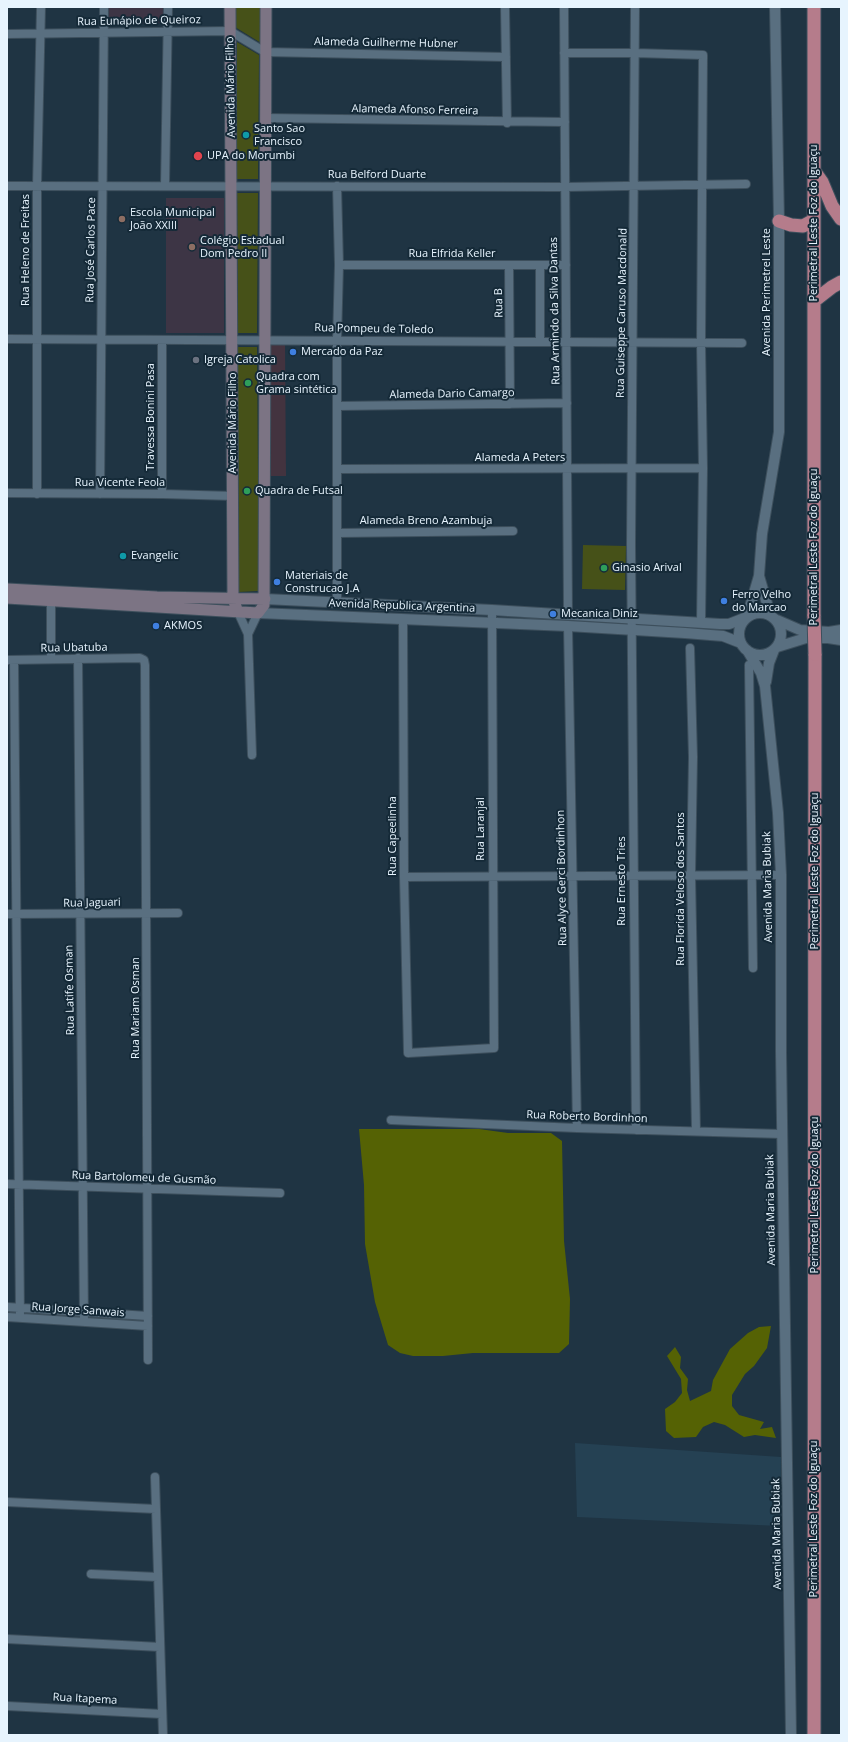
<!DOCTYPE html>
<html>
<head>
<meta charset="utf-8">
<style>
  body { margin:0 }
  #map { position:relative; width:848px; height:1742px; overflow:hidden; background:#1f3443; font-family:"Open Sans",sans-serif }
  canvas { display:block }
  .frame { position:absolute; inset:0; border:8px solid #e7f4fe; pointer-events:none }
</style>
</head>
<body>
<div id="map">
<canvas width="848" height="1742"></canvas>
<div class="frame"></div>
</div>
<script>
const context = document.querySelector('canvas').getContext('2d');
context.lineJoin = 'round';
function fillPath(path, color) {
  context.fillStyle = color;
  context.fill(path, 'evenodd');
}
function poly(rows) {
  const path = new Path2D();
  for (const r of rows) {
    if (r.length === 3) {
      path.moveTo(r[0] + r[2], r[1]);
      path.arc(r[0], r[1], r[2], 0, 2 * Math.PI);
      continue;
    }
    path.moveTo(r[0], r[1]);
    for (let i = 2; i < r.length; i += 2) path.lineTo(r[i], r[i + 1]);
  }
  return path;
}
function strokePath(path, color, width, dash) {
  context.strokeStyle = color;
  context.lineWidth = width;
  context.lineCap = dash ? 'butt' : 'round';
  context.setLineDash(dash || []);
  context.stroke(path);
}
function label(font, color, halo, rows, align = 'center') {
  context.font = font + ' "Open Sans",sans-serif';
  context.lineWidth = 4;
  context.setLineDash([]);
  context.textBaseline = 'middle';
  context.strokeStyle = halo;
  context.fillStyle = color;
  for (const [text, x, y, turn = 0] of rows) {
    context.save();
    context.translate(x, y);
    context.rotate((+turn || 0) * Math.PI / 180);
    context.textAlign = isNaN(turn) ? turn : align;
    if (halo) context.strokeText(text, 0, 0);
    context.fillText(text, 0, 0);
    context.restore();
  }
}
const commercial = poly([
  [285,340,286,476,267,476,266,341]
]);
const built = poly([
  [575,1443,781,1457,780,1526,577,1517]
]);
const education = poly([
  [108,7,164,7,164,23,108,24],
  [166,198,224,198,224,333,166,333]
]);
const green = poly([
  [235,7,261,7,261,43,235,27],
  [237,42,259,55,258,179,237,179],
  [237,193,258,193,257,333,238,333],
  [238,347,257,347,258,477,258,591,238,592],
  [583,545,626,546,625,590,582,589]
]);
const forest = poly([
  [359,1129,479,1129,508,1133,551,1133,562,1141,564,1241,570,1299,569,1344,559,1353,473,1353,443,1356,413,1356,400,1353,388,1345,375,1302,365,1244,364,1185],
  [771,1326,767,1348,754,1366,745,1374,732,1395,732,1406,739,1415,764,1422,760,1429,772,1427,776,1438,755,1435,744,1437,725,1425,714,1422,703,1427,696,1437,674,1438,666,1431,665,1409,675,1402,682,1393,681,1379,667,1356,675,1347,681,1357,680,1368,688,1379,687,1390,690,1401,711,1391,713,1380,730,1349,748,1333,759,1327]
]);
const minor = poly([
  [505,7,507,123],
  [564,7,568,615],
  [635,7,631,544,636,1130],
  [7,34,230,31,265,52,506,57],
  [564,53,635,53,703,55,701,343,703,468,701,623],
  [265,118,565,122],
  [7,186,565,187,746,184],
  [165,186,168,7],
  [337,186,339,265,337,341,337,603],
  [339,265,566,265],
  [509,265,510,404],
  [540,265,540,341],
  [7,339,742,343],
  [162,340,162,494],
  [338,406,567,403],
  [337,469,703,468],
  [7,493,162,494,234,496],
  [37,494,37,186,41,7],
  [100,494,104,7],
  [338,533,513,531],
  [238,612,248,634,252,755],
  [403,619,404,877,408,1053,494,1048,492,610],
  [568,626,577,1128],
  [248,634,258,613],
  [690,648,693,757,691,875,696,1131],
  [78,658,84,1322],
  [51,659,51,600],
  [7,660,140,658,144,660,145,665,148,1360],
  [14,660,20,1317],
  [749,665,753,968],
  [404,877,781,875],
  [7,914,178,913],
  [391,1120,577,1128,782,1134],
  [7,1184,280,1193],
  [7,1307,148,1316],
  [7,1317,148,1326],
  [155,1477,163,1735],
  [7,1502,156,1509],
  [91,1574,158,1577],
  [7,1639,160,1647],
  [7,1706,162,1714]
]);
const tertiary = poly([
  [759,576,770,614],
  [265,599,492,610,720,624,729,624,747,617,759,576,762,534,779,432,779,221,775,7],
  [760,634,21],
  [258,613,568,626,685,633,723,636,741,643],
  [777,620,800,630,829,632,841,630],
  [777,647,806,638,828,638,841,640],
  [747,650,761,673,765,686,778,813,781,875,781,1052,791,1735],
  [766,682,769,663,774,650]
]);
const secondary = poly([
  [230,7,233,599,238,612],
  [7,589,157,597,265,599],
  [7,598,258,613,264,605,266,7]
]);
const trunk = poly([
  [814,7,814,616],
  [815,172,822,182,832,206,841,219],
  [779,221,791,225,803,226,814,220],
  [814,301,832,287,841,282],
  [814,1735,815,654]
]);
const trunkBridge = poly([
  [814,616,815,654]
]);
const markers = [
  [246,135,4,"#0f9aa8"],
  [198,156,5,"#e0444e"],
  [122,219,4,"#8d6e63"],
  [192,247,4,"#8d6e63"],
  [293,352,4,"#3f7fe0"],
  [196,360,4,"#6b7280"],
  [248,383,4,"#2e9e5b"],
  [247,491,4,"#2e9e5b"],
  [123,556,4,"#0f9aa8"],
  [604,568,4,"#2e9e5b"],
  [277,582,4,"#3f7fe0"],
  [724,601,4,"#3f7fe0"],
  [553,614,4,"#3f7fe0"],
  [156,626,4,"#3f7fe0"]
];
const streetNames = [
  ["Rua Eunápio de Queiroz",139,21,-1],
  ["Alameda Guilherme Hubner",386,43,1],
  ["Avenida Mário Filho",231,87,-91],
  ["Alameda Afonso Ferreira",415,110,1],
  ["Rua Belford Duarte",377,175],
  ["Perimetral Leste Foz do Iguaçu",814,223,-90],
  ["Rua Heleno de Freitas",26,250,-90],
  ["Rua José Carlos Pace",91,250,-89],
  ["Rua Elfrida Keller",452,254],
  ["Avenida Perimetrel Leste",767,292,-90],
  ["Rua B",499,303,-91],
  ["Rua Armindo da Silva Dantas",555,311,-91],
  ["Rua Guiseppe Caruso Macdonald",622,313,-89],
  ["Rua Pompeu de Toledo",374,329,1],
  ["Alameda Dario Camargo",452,394,-1],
  ["Travessa Bonini Pasa",151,417,-90],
  ["Avenida Mário Filho",233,423,-90],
  ["Alameda A Peters",520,458],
  ["Rua Vicente Feola",120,483],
  ["Alameda Breno Azambuja",426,521],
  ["Perimetral Leste Foz do Iguaçu",814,547,-90],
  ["Avenida Republica Argentina",402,606,2],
  ["Rua Ubatuba",74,648,-1],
  ["Rua Laranjal",481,829,-90],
  ["Rua Capeelinha",393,836,-90],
  ["Perimetral Leste Foz do Iguaçu",815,871,-90],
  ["Rua Alyce Gerci Bordinhon",562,878,-91],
  ["Rua Ernesto Tries",622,881,-90],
  ["Avenida Maria Bubiak",768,887,-91],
  ["Rua Florida Veloso dos Santos",681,889,-90],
  ["Rua Jaguari",92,903,-1],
  ["Rua Latife Osman",70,990,-91],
  ["Rua Mariam Osman",136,1008,-90],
  ["Rua Roberto Bordinhon",587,1117,2],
  ["Rua Bartolomeu de Gusmão",144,1178,2],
  ["Perimetral Leste Foz do Iguaçu",815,1195,-90],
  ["Avenida Maria Bubiak",771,1210,-91],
  ["Rua Jorge Sanwais",78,1310,4],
  ["Perimetral Leste Foz do Iguaçu",814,1519,-90],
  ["Avenida Maria Bubiak",777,1534,-91],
  ["Rua Itapema",85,1699,3]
];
const poiNames = [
  ["Santo Sao",254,129],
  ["Francisco",254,142],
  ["UPA do Morumbi",207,156],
  ["Escola Municipal",130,213],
  ["João XXIII",130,226],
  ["Colégio Estadual",200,241],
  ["Dom Pedro II",200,254],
  ["Mercado da Paz",301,352],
  ["Igreja Catolica",204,360],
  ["Quadra com",256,377],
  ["Grama sintética",256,390],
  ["Quadra de Futsal",255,491],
  ["Evangelic",131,556],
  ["Ginasio Arival",612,568],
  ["Materiais de",285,576],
  ["Construcao J.A",285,589],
  ["Ferro Velho",732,595],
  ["do Marcao",732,608],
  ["Mecanica Diniz",561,614],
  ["AKMOS",164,626]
];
fillPath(commercial, '#43333f');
fillPath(built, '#254153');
fillPath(education, '#3d3545');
fillPath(green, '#465118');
fillPath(forest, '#556204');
strokePath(minor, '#3d4f5c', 10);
strokePath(tertiary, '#3d4f5c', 12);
strokePath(secondary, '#3d4f5c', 13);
strokePath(trunk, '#3d4f5c', 15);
strokePath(minor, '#596f80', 8);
strokePath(tertiary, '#596f80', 10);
strokePath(secondary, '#7c7484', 11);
strokePath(trunk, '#b57c8b', 13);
strokePath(trunkBridge, '#3d4f5c', 15, []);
strokePath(trunkBridge, '#b57c8b', 13);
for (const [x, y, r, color] of markers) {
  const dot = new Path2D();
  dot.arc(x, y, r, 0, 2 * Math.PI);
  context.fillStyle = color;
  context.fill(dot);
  strokePath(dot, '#152a38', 1.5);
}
label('11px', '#e7f4fe', '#152a38', streetNames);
label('11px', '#e7f4fe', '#152a38', poiNames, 'left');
</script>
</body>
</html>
